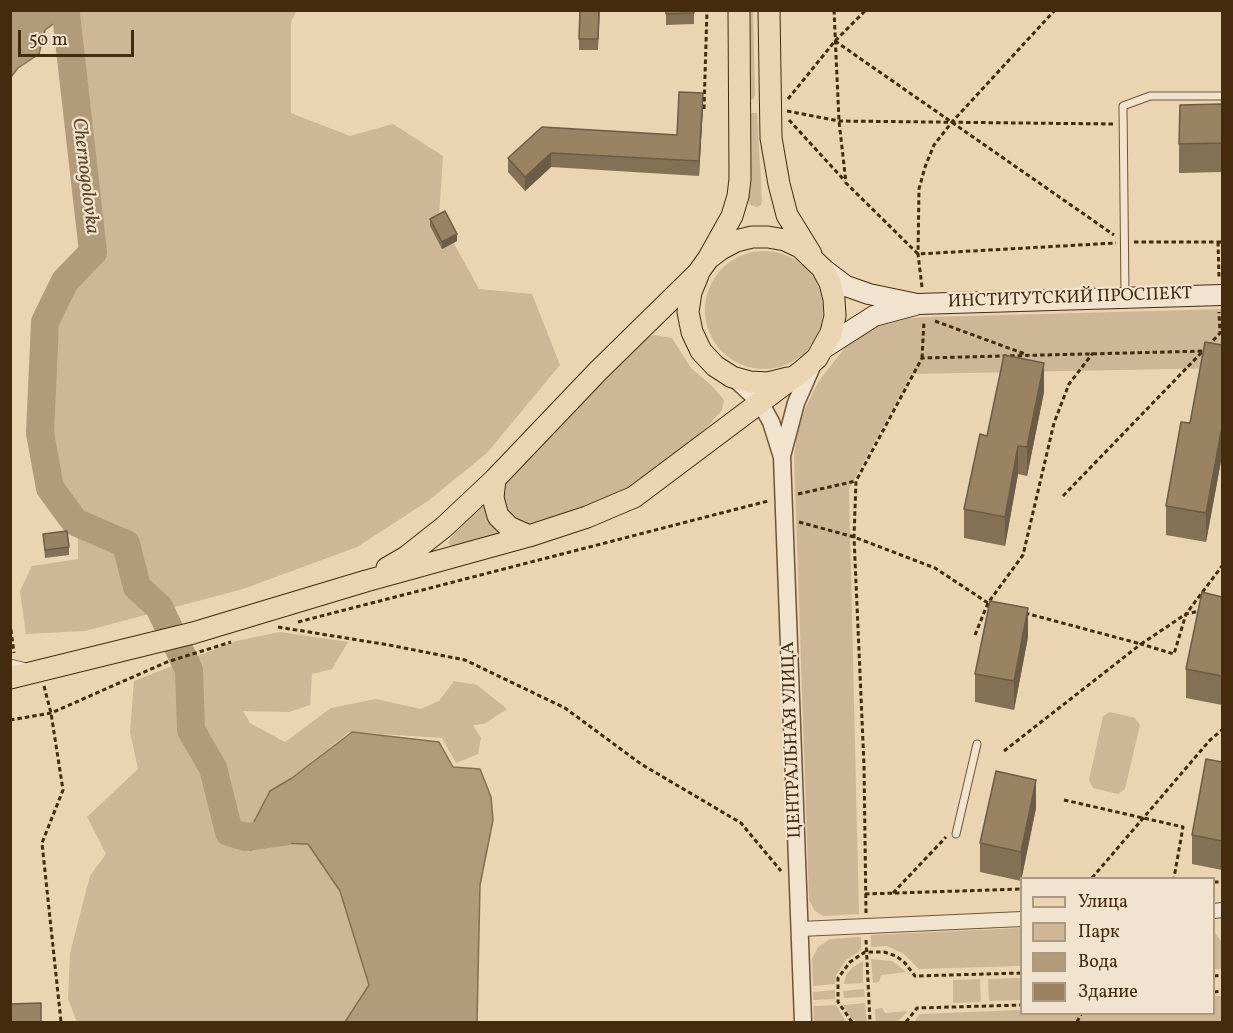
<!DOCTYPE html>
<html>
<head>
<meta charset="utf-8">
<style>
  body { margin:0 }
  #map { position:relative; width:1233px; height:1033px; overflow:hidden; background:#ead4b2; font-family:Vollkorn,serif }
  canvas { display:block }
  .frame { position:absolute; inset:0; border:12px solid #442b0e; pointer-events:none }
  .legend { position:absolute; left:1020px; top:877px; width:195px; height:138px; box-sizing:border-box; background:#f1e3cd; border:2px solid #ac9981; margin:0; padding:8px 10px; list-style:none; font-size:18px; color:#442b0e }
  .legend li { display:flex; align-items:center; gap:12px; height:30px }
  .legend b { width:30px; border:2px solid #ac9981 }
  .scale { position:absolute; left:18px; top:30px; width:116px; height:27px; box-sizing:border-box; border:3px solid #442b0e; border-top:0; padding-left:8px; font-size:18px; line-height:21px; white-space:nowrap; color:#442b0e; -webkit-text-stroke:4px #f1e3cd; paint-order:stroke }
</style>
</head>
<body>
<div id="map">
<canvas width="1233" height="1033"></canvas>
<div class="frame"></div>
<ul class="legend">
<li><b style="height:8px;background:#ead4b2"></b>Улица</li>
<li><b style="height:16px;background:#ceb796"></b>Парк</li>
<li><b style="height:16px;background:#b29b7a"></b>Вода</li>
<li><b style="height:16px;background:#9a8363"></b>Здание</li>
</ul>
<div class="scale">50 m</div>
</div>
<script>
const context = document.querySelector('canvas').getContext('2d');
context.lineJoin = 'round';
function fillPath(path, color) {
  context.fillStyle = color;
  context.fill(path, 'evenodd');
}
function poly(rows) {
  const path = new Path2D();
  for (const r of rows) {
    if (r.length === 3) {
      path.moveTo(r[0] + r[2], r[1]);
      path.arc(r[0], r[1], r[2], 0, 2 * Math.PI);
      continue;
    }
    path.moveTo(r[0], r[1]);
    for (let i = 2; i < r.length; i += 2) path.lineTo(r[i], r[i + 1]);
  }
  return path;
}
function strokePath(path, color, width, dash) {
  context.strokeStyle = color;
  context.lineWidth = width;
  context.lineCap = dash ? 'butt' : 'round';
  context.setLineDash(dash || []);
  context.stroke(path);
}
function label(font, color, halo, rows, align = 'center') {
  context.font = font + ' Vollkorn,serif';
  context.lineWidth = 4.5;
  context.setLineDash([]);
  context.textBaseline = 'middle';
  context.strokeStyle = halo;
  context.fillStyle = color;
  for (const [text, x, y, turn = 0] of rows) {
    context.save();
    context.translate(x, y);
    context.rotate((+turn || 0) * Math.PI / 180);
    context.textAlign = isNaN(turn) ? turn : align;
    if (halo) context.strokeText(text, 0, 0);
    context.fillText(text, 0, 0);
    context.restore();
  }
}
const green = poly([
  [77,11,296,11,291,22,291,113,350,136,393,124,443,156,439,216,479,289,532,294,560,365,487,453,428,501,357,547,243,589,85,631,26,634,20,591,32,566,78,559,78,537,62,521,62,497,51,435,51,399,61,306,106,250],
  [743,11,753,11,755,95,753,99,748,100],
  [746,113,757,113,762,201,761,205,757,207,750,205,748,200],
  [764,310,59],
  [1222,309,1222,368,912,374,849,489,859,914,823,916,815,911,809,900,794,456,797,434,805,409,818,382,847,345,869,327,897,318],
  [655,335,672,338,691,368,712,386,724,400,722,410,710,424,676,455,633,486,599,503,525,527,506,512,501,485,642,338],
  [485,502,501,533,453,547,450,545,448,543,452,536],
  [280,632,348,642,332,669,312,674,310,705,289,712,243,711,250,723,285,742,331,708,376,699,421,709,439,701,454,681,477,685,507,709,484,724,473,725,481,738,478,754,456,763,442,738,349,732,292,778,270,791,246,837,250,850,276,843,308,844,340,891,369,985,345,1022,77,1022,68,999,70,953,90,876,106,854,87,817,138,769,130,732,134,681,236,641],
  [1110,712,1135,718,1140,725,1125,789,1118,794,1093,788,1089,780,1103,716],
  [1021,928,1021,966,919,969,904,954,887,946,871,947,871,935],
  [1214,931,1221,941,1222,969,1214,969],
  [861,937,861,950,846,960,836,975,835,984,813,986,812,959,818,947,830,939],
  [871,959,892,961,906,972,881,975,879,982,873,983],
  [863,961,863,983,844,984,846,975,852,968],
  [1021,978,1021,1000,989,1001,988,979],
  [980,979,981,1002,953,1003,953,980],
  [864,989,865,997,844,998,843,991],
  [835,990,835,999,813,1000,813,992],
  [1214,996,1222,996,1222,1022,914,1022,920,1014,1021,1010,1022,1014,1214,1014],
  [865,1003,867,1022,857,1022,850,1017,843,1005],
  [836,1005,846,1022,814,1022,813,1006],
  [882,1008,885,1013,908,1011,897,1022,876,1022,875,1009]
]);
const water = poly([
  [11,10,71,11,45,30,39,54,18,68,11,77,11,10],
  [352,732,439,742,453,767,480,769,491,797,493,820,480,885,477,1022,345,1022,369,985,340,891,308,844,276,843,250,850,246,837,270,791,292,778,352,732]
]);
const river = poly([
  [63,10,66,14,93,252,65,281,45,322,40,433,50,488,75,522,126,544,137,587,159,607,189,670,191,730,213,768,229,832,246,837,283,832]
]);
const path = poly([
  [834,10,839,121,846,183,918,254,1116,243],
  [835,41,1114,235],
  [788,99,835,41,866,10],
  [704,109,707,10],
  [787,111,839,121,1113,124],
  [789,120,845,181],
  [1134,242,1222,242],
  [1218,242,1219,278],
  [922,287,918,254,919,189,925,167,934,145,952,122,1055,10],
  [935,321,1025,354],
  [1208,346,1220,333,1219,312],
  [922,358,924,321],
  [798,494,856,481],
  [1063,496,1203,351],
  [799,522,854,537,935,568,988,603,993,605],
  [1025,613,1141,644,1186,614,1200,611],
  [10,622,14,653],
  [298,622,768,501],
  [278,627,389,645,465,660,565,708,641,764,741,823,781,871],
  [975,635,988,603,1023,555,1054,423,1069,384,1093,353],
  [44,686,51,713,63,790,42,843,61,1022],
  [10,720,51,713,167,662,231,642],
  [1004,751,1141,644,1174,654,1186,614,1222,566],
  [1064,800,1183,827,1174,878],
  [1092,878,1210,740,1222,730],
  [1214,882,1222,882],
  [893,893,946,837],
  [865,894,1022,889],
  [866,913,864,765,854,537,856,481,922,358,1207,351],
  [866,940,870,1022],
  [1214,976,1222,975],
  [1214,992,1222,991],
  [852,1022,838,1002,838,978,850,962,865,952,884,952,896,956,905,963,915,976,1022,973],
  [906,1022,917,1008,1022,1005],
  [1077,1022,1081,1014]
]);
const service = poly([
  [1125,296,1123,106,1150,96,1222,96],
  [10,663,26,667],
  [956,834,977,744]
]);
const minor = poly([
  [1214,911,1222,910],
  [800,929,1022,919]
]);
const tertiary = poly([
  [735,379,760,402,771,422,782,457,803,1022],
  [782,456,796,403,813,364]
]);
const secondary = poly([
  [822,268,846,286,869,294,917,304,1222,295],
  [824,348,874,316,915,305]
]);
const primary = poly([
  [769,10,771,138,779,184,787,215,811,254],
  [698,275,691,292,688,312,692,332,701,351,715,366,732,377,750,382,768,383,788,378],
  [495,479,493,498,498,516,509,527,529,536],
  [387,568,406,557,444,527,495,479,598,371,698,273,708,259,732,216,738,196,740,179,739,10],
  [10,678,193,633,366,581,529,536,587,517,634,497,802,371,817,358,831,333,835,316,834,299,830,283,822,268,800,247,785,240,768,237,752,237,736,241,721,249,708,259]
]);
const wall = poly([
  [600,10,598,50,579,50,579,39],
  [666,10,694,10,694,24,666,25],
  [1222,104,1222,172,1179,173,1179,144],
  [703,107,699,176,551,167,525,191,508,172,508,158,677,135],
  [430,219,457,241,442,249,430,226],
  [1222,345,1222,461,1221,461,1206,542,1166,535,1166,506,1190,423],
  [1044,392,1027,476,1018,474,1005,546,964,538,964,509,987,436],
  [43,534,69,547,69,555,45,558],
  [1222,597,1222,705,1186,698,1186,669],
  [1028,637,1014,710,975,702,975,674],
  [1222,762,1222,870,1192,864,1192,835],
  [1036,808,1021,881,980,872,980,843]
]);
const shadedWall = poly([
  [703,93,703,107,699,176,699,161],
  [551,153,551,167,525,191,525,177],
  [457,234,457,241,442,249,442,242],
  [1044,363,1044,392,1027,476,1027,447],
  [1221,432,1221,461,1206,542,1206,513],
  [1018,446,1018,474,1005,546,1005,517],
  [1028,608,1028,637,1014,710,1014,681],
  [1036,780,1036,808,1021,881,1021,852]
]);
const building = poly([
  [580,10,599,10,598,39,579,39,580,10],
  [666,10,694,10,694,13,666,14,666,10],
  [679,92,703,93,699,161,551,153,525,177,508,158,542,127,677,135,679,92],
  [1222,104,1222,143,1179,144,1180,105,1222,104],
  [445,211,457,234,442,242,430,219,445,211],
  [1205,342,1222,345,1222,433,1221,432,1206,513,1166,506,1181,422,1190,423,1205,342],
  [1004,355,1044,363,1027,447,1018,446,1005,517,964,509,980,434,987,436,1004,355],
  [67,531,69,547,45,550,43,534,67,531],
  [1202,592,1222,597,1222,676,1186,669,1202,592],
  [990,601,1028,608,1014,681,975,674,990,601],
  [1206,759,1222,762,1222,841,1192,835,1206,759],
  [996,771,1036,780,1021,852,980,843,996,771],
  [41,1003,41,1023,10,1023,10,1004,41,1003]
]);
const streetNames = [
  ["ИНСТИТУТСКИЙ ПРОСПЕКТ",1070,299,-2],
  ["ЦЕНТРАЛЬНАЯ УЛИЦА",793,740,-92]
];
const waterNames = [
  ["Chernogolovka",84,176,83]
];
fillPath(green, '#ceb796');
fillPath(water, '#b29b7a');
strokePath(water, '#866e4f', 1.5);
strokePath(river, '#b29b7a', 28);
strokePath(service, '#6e5537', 9);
strokePath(minor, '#6e5537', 16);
strokePath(tertiary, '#6e5537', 19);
strokePath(secondary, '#442b0e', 22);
strokePath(primary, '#442b0e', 23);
strokePath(path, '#442b0e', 3, [4.5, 3]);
strokePath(service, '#f1e3cd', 7);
strokePath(minor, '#f1e3cd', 14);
strokePath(tertiary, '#f1e3cd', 16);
strokePath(secondary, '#f1e3cd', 20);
strokePath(primary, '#ead4b2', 21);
fillPath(wall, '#847155');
fillPath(shadedWall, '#6c5c45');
fillPath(building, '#9a8363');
strokePath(building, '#6c5c45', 1.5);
label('18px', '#442b0e', '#f1e3cd', streetNames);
label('italic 20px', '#604729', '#f1e3cd', waterNames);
</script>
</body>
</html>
